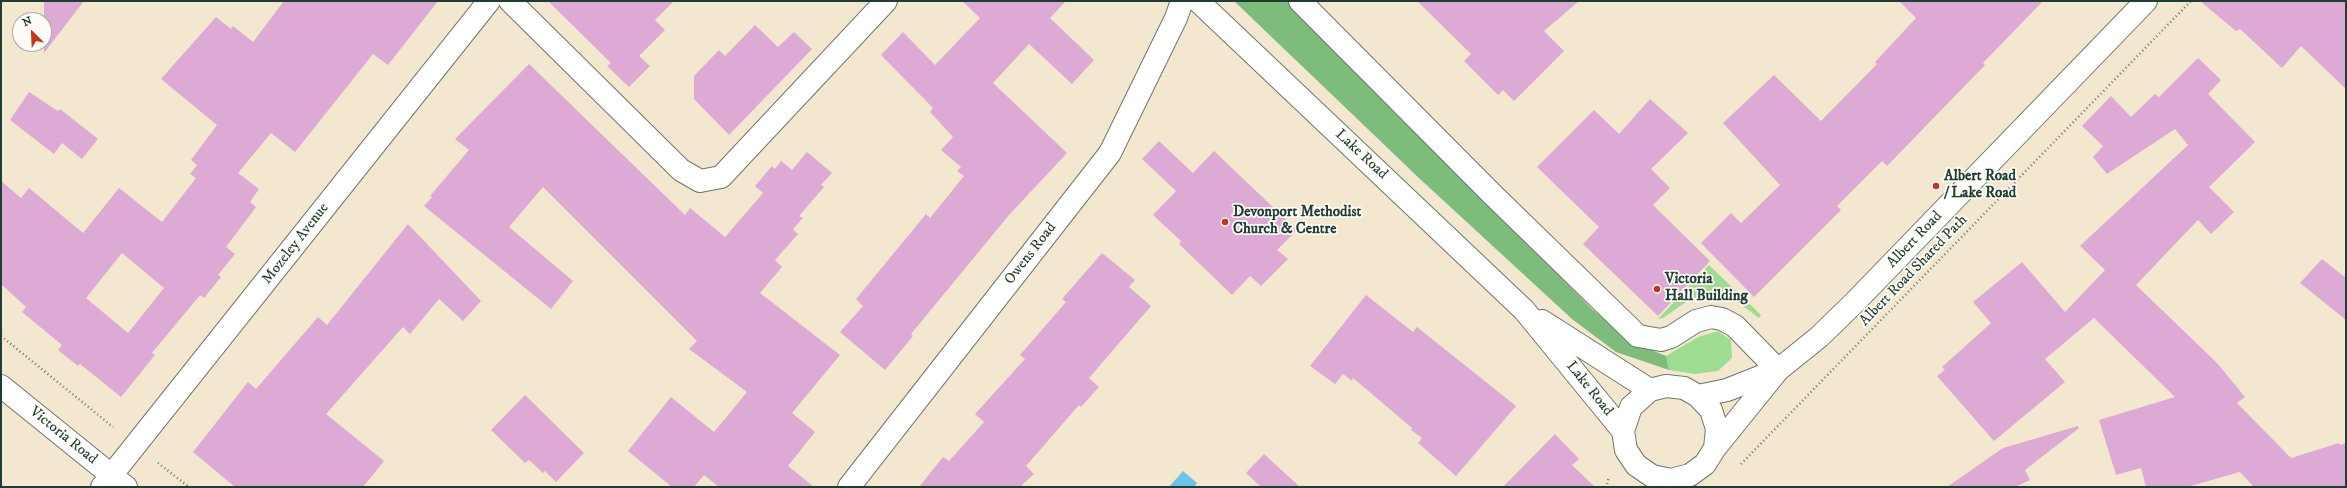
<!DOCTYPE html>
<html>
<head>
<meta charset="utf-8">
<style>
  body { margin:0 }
  #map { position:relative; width:2347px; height:488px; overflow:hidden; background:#f3e8cf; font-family:"IM FELL DW Pica",serif }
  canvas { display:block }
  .frame { position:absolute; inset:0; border:2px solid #1f3d34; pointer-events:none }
  .north { position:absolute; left:12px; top:12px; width:40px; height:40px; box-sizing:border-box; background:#fdfcf7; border:1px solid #a4b0a9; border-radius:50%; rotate:336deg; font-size:11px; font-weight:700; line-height:16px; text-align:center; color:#1f3d34 }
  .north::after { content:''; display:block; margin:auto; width:14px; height:18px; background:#c8321e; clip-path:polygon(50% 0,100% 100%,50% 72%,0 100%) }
</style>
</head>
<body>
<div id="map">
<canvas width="2347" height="488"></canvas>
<div class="frame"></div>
<div class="north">N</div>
</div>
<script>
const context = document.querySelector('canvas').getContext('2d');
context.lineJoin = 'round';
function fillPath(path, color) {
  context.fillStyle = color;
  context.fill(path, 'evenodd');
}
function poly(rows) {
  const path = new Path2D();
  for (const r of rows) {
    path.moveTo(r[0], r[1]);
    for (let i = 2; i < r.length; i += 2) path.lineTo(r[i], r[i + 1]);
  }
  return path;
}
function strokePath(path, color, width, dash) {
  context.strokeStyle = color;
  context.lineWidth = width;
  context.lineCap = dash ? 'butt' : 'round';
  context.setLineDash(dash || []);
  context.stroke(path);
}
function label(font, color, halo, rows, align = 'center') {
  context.font = font + ' "IM FELL DW Pica",serif';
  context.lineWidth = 3.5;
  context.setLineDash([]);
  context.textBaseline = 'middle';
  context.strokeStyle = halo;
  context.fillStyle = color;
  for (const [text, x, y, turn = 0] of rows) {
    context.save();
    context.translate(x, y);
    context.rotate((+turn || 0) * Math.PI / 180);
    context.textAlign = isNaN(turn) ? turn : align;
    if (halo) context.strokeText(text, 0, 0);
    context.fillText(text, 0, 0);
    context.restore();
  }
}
const green = poly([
  [1709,265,1761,315,1759,318,1734,299,1709,293,1689,300,1663,318,1658,319],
  [1718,331,1731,340,1732,358,1718,371,1695,374,1669,370,1666,356,1698,337]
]);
const forest = poly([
  [1234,1,1291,1,1592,309,1632,342,1666,356,1669,370,1616,352,1572,319,1420,179]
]);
const water = poly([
  [1183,471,1197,483,1194,487,1169,487]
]);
const building = poly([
  [44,1,84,1,44,53],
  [284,1,438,1,388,65,373,54,295,152,271,133,238,173,259,189,250,202,256,207,226,247,235,254,218,275,221,277,204,298,200,295,152,353,155,355,121,397,80,364,78,366,58,350,62,345,22,312,26,307,1,284,1,181,21,198,29,188,83,233,119,188,162,222,196,178,190,174,197,165,191,160,217,125,161,79,216,17,231,29,233,26,253,42],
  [122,253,164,288,128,333,86,298],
  [548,1,674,1,655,20,665,30,639,56,650,66,629,87,607,66,611,63],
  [962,1,1066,1,1050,18,1094,60,1072,84,1029,44,993,83,1067,153,1009,215,911,334,913,336,885,370,840,332,863,306,856,299,926,214,930,218,964,176,957,171,961,167,941,150,953,137,930,112,933,108,881,55,903,32,935,65,980,18],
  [1417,1,1579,1,1544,31,1564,51,1514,101,1503,90,1498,95,1464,61,1471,54],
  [1899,1,2043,1,1983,63,1985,65,1887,166,1882,161,1837,206,1841,210,1754,297,1701,243,1731,213,1741,223,1780,185,1723,123,1774,75,1821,121,1877,64,1875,62,1916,18],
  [2200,1,2346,1,2346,89,2301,46,2282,68,2240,29,2236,31],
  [755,25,778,47,794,32,812,49,729,135,694,99,694,76,719,50,725,56],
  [2198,58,2221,80,2208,94,2255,142,2209,187,2234,212,2211,234,2198,220,2136,285,2217,363,2245,397,2237,403,2291,458,2339,443,2340,445,2346,443,2346,487,2254,487,2240,472,2187,487,2146,487,2141,468,2116,475,2099,420,2175,397,2094,318,2045,359,2065,382,1994,441,1937,376,1945,370,1942,367,1991,323,1973,302,2022,262,2065,312,2105,270,2080,246,2188,145,2175,129,2107,174,2093,157,2103,146,2082,126,2111,96,2131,117,2155,94,2159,97],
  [529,64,685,215,690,208,725,237,763,193,755,186,772,166,775,169,781,161,792,170,807,152,832,173,821,185,824,187,799,216,803,218,793,229,798,234,775,260,782,267,760,293,840,355,792,413,815,432,788,466,814,487,719,487,704,475,694,487,672,487,628,451,671,397,714,432,747,392,689,349,697,341,543,187,509,227,573,281,551,309,424,206,432,197,430,196,469,150,455,139],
  [29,92,58,111,60,109,98,139,82,159,62,143,54,154,10,120],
  [1650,99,1688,133,1651,169,1670,188,1653,205,1710,261,1658,316,1583,244,1599,227,1537,167,1594,110,1619,134],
  [1159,141,1193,173,1214,151,1297,230,1277,250,1288,259,1261,286,1250,276,1232,295,1179,244,1181,241,1153,215,1176,191,1142,159],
  [408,224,481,301,463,321,439,299,410,334,403,327,326,414,384,461,363,487,235,487,193,452,248,382,256,389,318,317,327,325],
  [1102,253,1135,280,1129,287,1151,306,1089,378,1099,387,1081,407,1079,405,1026,466,1034,474,1020,487,919,487,943,457,949,461,984,422,975,414,1025,359,1020,355,1066,302,1062,299],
  [2322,259,2346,278,2346,320,2300,283],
  [1366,295,1413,332,1417,327,1516,406,1456,476,1418,443,1422,438,1411,430,1412,428,1353,378,1352,381,1343,374,1335,384,1310,366],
  [525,395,584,453,556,482,545,471,543,473,529,460,525,463,491,430],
  [2078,426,2079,428,2025,470,2030,480,2015,487,1947,487,2003,448],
  [1555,434,1579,459,1572,465,1595,487,1503,487],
  [1264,454,1300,487,1261,487,1246,473]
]);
const path = poly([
  [1,336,113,427],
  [158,463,189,487],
  [1741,464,2191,1],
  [1607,484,1609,477]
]);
const minor = poly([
  [510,1,681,170,700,181,721,177,886,1],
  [1300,1,1492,194,1638,336,1661,340,1671,337,1696,321,1711,317,1722,319,1735,326,1778,370],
  [1,386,126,487],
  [102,487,489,1],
  [849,487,1110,153,1176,18,1182,1]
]);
const major = poly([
  [1198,1,1524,310,1623,431],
  [1542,321,1650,390],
  [1698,396,1727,390,1775,371],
  [1715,448,1717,429,1711,410,1698,396,1684,388,1666,386,1650,390,1631,407,1623,431,1626,450,1636,465,1652,476,1671,480,1690,475,1705,464,1715,448,1778,370,1819,337,1854,303,2146,1]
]);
const markers = [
  [1936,186,4,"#c8321e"],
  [1225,222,4,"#c8321e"],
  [1657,289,4,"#c8321e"]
];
const streetNames = [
  ["Lake Road",1361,155,43],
  ["Albert Road",1915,240,-46],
  ["Mozeley Avenue",296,244,-52],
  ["Owens Road",1031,254,-52],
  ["Albert Road Shared Path",1914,271,-46],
  ["Lake Road",1589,389,51],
  ["Victoria Road",63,436,39]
];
const poiNames = [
  ["Albert Road",1944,177],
  ["/ Lake Road",1944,194],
  ["Devonport Methodist",1233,213],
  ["Church & Centre",1233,230],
  ["Victoria",1665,280],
  ["Hall Building",1665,297]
];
fillPath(green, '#9edc91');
fillPath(forest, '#7ebc7b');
fillPath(water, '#6ac4e7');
fillPath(building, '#dcaad4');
strokePath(minor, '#69796a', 24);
strokePath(major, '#69796a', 24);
strokePath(path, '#69796a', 2.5, [1, 3]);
strokePath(minor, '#fff', 22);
strokePath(major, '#fff', 22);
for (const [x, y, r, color] of markers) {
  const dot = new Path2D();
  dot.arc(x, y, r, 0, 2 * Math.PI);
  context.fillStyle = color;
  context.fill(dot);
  strokePath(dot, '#fdfcf7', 1.5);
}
label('15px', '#1f3d34', '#fdfcf7', streetNames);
label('bold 15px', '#1f3d34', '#fdfcf7', poiNames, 'left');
</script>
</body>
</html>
